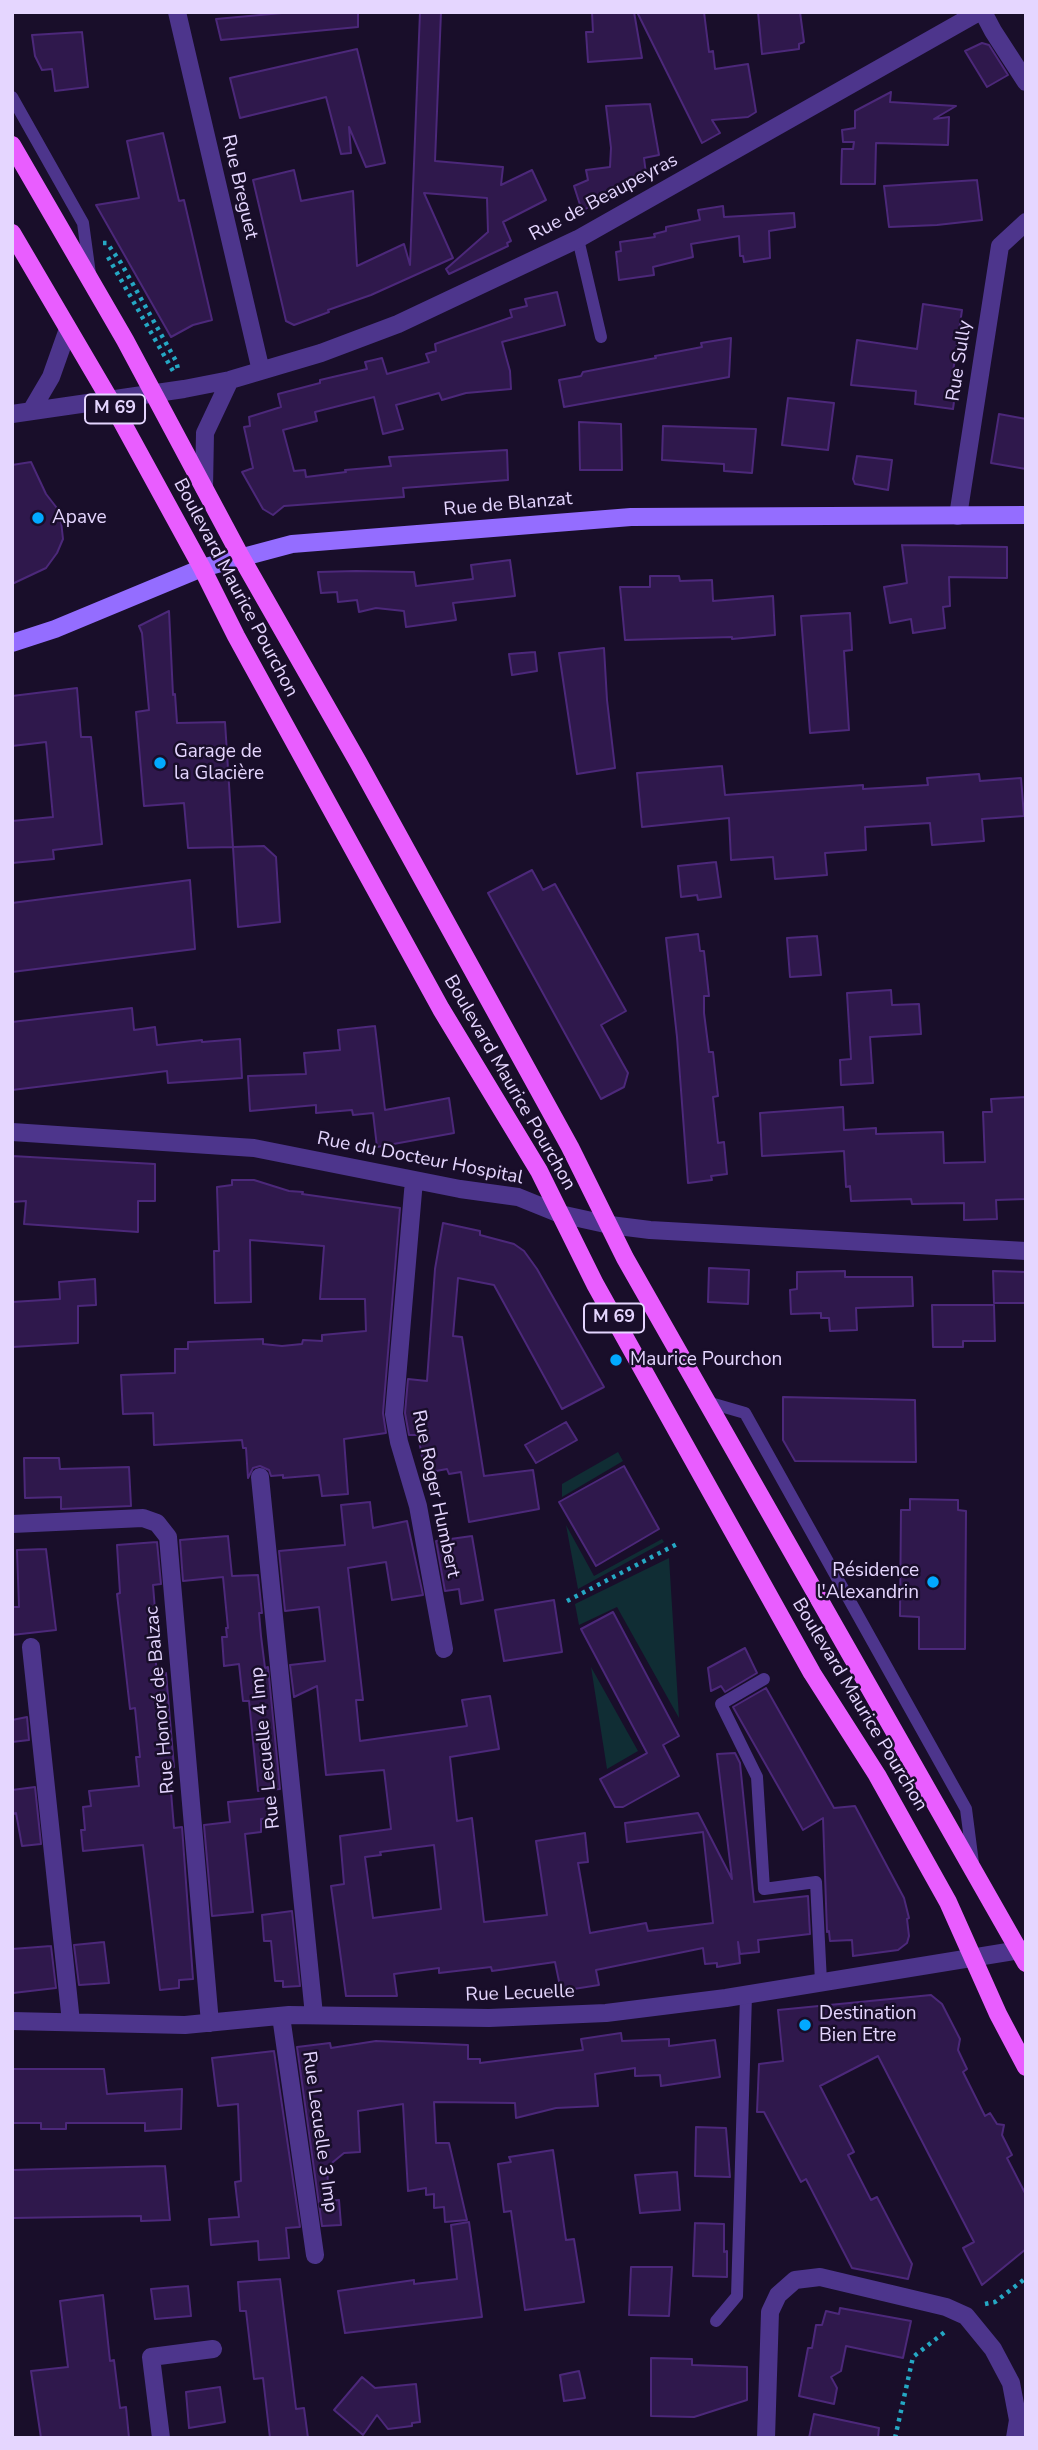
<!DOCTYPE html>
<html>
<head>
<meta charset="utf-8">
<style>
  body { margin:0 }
  #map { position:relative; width:1038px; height:2450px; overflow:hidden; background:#190e2a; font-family:"Nunito Sans",sans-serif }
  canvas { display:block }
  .frame { position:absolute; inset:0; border:14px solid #e5d6ff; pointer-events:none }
</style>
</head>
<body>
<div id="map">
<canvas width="1038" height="2450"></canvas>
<div class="frame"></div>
</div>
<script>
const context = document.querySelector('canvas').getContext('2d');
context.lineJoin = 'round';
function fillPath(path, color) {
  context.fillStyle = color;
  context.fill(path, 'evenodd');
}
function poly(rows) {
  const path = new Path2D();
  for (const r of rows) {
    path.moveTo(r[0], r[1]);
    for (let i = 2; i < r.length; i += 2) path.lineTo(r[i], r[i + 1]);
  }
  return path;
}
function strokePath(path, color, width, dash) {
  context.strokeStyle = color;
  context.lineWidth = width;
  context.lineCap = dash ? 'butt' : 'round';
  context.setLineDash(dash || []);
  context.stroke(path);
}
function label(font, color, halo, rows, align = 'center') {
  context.font = font + ' "Nunito Sans",sans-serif';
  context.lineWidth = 5;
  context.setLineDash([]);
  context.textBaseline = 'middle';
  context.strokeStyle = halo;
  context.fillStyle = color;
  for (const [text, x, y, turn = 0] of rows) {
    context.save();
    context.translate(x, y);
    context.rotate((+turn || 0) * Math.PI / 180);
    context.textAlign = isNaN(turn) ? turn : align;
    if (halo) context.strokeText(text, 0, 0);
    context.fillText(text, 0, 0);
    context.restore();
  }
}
const green = poly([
  [618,1452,623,1461,562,1497,562,1484],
  [566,1525,594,1576,662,1539,664,1542,578,1589],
  [669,1558,679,1718,617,1607,579,1625,575,1604],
  [591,1667,638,1751,607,1769]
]);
const building = poly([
  [293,12,358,12,358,27,221,40,216,19,293,12],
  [420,12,441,12,435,161,503,167,501,185,532,170,546,200,503,222,511,241,507,243,508,246,449,274,446,269,488,232,487,198,424,193,453,258,371,295,328,310,329,312,294,325,286,321,253,180,294,170,301,201,353,191,357,266,404,244,410,265,420,12],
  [592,12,634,12,642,58,588,62,586,32,593,32,592,12],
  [637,12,704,12,709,52,713,51,715,69,748,64,756,112,748,117,712,120,720,133,702,143,637,12],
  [758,12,800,12,804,42,799,44,799,49,762,54,758,12],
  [82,32,88,87,55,91,52,69,42,70,35,56,32,35,82,32],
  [982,43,989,45,1008,75,987,87,965,51,982,43],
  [357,49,385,163,366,167,349,127,351,153,341,154,326,97,240,118,230,78,357,49],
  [891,92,890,102,956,106,934,119,949,117,948,145,876,143,875,184,841,184,842,149,853,149,854,142,843,142,842,130,855,128,855,111,891,92],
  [650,104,659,155,644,158,646,174,582,211,574,186,588,180,586,170,610,167,611,148,606,106,650,104],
  [163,133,179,201,184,200,212,320,193,325,171,337,96,205,139,198,127,141,163,133],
  [977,180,982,220,937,225,889,227,884,186,977,180],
  [723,206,724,217,794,213,795,227,769,231,770,258,744,262,743,256,740,256,739,236,691,244,693,257,653,267,654,275,619,280,616,252,621,251,620,242,655,237,654,234,666,231,666,227,700,220,698,210,723,206],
  [557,292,565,325,502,342,510,371,511,389,466,393,442,400,439,393,396,405,403,429,383,434,374,397,315,412,317,421,283,430,294,471,305,470,306,477,346,472,345,470,391,466,389,457,507,450,508,480,403,488,404,497,284,506,273,515,263,509,242,472,253,468,244,427,250,426,249,417,281,407,278,394,320,383,320,380,367,369,365,362,382,358,387,374,429,362,426,354,436,351,435,344,512,317,510,310,527,306,525,299,557,292],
  [923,304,962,310,953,372,958,373,953,409,915,404,916,391,851,385,857,340,917,349,923,304],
  [731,338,729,377,564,407,559,380,581,376,583,372,656,358,655,356,702,347,701,343,731,338],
  [788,398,834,403,828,450,782,445,788,398],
  [999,414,1026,419,1026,469,991,463,999,414],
  [579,422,621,424,622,470,580,470,579,422],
  [663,426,756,429,752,473,724,471,724,464,662,460,663,426],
  [857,456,892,460,888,490,855,484,853,479,857,456],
  [31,462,46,494,60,512,63,539,57,553,46,568,12,584,12,465,31,462],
  [902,545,1007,547,1007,578,949,577,950,606,943,607,945,628,913,633,911,619,890,623,884,587,907,583,902,545],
  [510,560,515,596,453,603,456,620,406,627,404,611,376,608,359,612,357,600,338,602,337,592,321,593,318,572,356,571,414,572,416,586,473,579,471,565,510,560],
  [650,576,679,576,680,581,712,580,713,601,773,596,775,635,732,639,732,637,625,640,620,587,650,587,650,576],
  [169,611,173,695,175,694,177,723,225,722,233,847,188,848,184,803,144,806,136,712,149,710,142,633,139,626,169,611],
  [850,613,852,650,844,651,849,730,810,733,801,616,850,613],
  [604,648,607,700,615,768,577,774,559,653,604,648],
  [535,652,537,671,512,675,509,654,535,652],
  [77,688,81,737,91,737,102,844,53,850,54,859,12,863,12,821,53,817,46,742,12,746,12,696,77,688],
  [722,766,725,795,863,785,863,789,928,785,927,778,979,774,980,781,1021,778,1024,816,982,819,984,841,932,845,930,823,865,827,866,850,825,853,827,875,775,879,773,857,731,860,729,818,642,827,637,773,722,766],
  [264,846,276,857,280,922,238,927,233,847,264,846],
  [716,862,721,897,698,900,697,895,681,897,678,866,716,862],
  [532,870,543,890,555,884,626,1011,601,1025,628,1073,624,1087,601,1099,488,893,532,870],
  [190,880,195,949,12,972,12,903,190,880],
  [698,934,700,951,704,951,709,996,704,996,704,1013,709,1052,713,1052,718,1096,713,1097,718,1143,724,1142,727,1174,711,1176,712,1180,688,1183,677,1037,666,938,698,934],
  [817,936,821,975,790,977,787,938,817,936],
  [891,990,892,1005,919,1004,921,1034,870,1037,873,1083,841,1085,840,1060,851,1059,847,993,891,990],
  [132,1008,134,1030,155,1027,157,1045,202,1040,202,1042,240,1039,242,1078,168,1083,167,1071,12,1090,12,1022,132,1008],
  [375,1026,385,1110,449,1098,454,1133,377,1147,373,1113,353,1115,352,1110,316,1113,316,1105,250,1111,248,1076,306,1074,304,1053,340,1050,338,1030,375,1026],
  [1026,1097,1026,1199,996,1200,997,1219,964,1220,964,1203,912,1204,911,1199,851,1201,850,1186,846,1187,844,1151,762,1156,760,1113,843,1107,844,1130,876,1128,876,1134,943,1132,944,1163,985,1162,983,1112,992,1112,991,1099,1026,1097],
  [12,1156,155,1164,155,1201,138,1201,138,1232,24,1224,26,1201,12,1202,12,1156],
  [232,1180,254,1180,289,1191,303,1192,302,1194,400,1208,383,1413,386,1433,344,1439,348,1494,322,1496,319,1475,283,1478,283,1475,271,1476,269,1470,260,1466,253,1468,248,1478,246,1448,243,1448,242,1440,154,1445,153,1413,123,1414,121,1375,175,1373,175,1349,188,1349,188,1342,263,1339,263,1344,282,1346,302,1344,303,1340,322,1341,322,1335,366,1331,365,1299,320,1299,324,1246,250,1240,251,1302,215,1303,214,1251,219,1251,217,1187,232,1185,232,1180],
  [443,1223,480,1231,480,1235,514,1244,524,1251,537,1269,604,1387,562,1409,494,1285,458,1278,453,1336,462,1337,484,1476,533,1470,539,1509,469,1522,461,1472,449,1474,447,1469,425,1473,418,1435,409,1435,405,1413,408,1379,427,1381,435,1269,443,1223],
  [709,1268,749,1270,748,1304,708,1302,709,1268],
  [845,1271,845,1277,912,1277,913,1306,856,1308,857,1330,830,1331,829,1318,821,1318,821,1313,791,1314,790,1290,797,1289,797,1272,845,1271],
  [993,1271,1026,1272,1026,1303,994,1303,993,1271],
  [95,1279,96,1305,78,1306,78,1343,12,1347,12,1302,60,1299,59,1282,95,1279],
  [932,1305,994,1305,995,1341,963,1341,963,1347,933,1347,932,1305],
  [783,1397,915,1400,916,1462,795,1461,783,1440,783,1397],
  [566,1422,577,1440,536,1463,525,1445,566,1422],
  [24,1458,59,1458,60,1469,129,1467,131,1506,61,1509,61,1497,25,1498,24,1458],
  [624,1466,659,1529,596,1566,559,1502,624,1466],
  [910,1499,958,1500,958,1510,966,1511,965,1649,919,1649,919,1617,900,1616,901,1510,910,1510,910,1499],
  [370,1502,373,1528,407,1521,423,1595,392,1600,386,1562,348,1568,363,1700,356,1700,360,1741,467,1726,462,1700,490,1696,499,1749,450,1757,457,1821,472,1818,484,1922,547,1915,536,1841,585,1833,588,1862,578,1863,590,1933,646,1923,648,1931,713,1923,703,1832,627,1842,625,1823,698,1813,732,1879,717,1754,735,1753,740,1763,754,1902,808,1896,810,1934,758,1940,759,1952,740,1954,738,1942,740,1963,717,1967,717,1963,705,1964,703,1948,596,1970,599,1985,561,1991,555,1962,492,1971,491,1967,439,1973,439,1968,394,1974,397,1996,346,1996,331,1886,344,1884,340,1836,391,1829,384,1770,326,1775,317,1686,294,1697,290,1665,325,1661,319,1607,285,1611,279,1551,345,1545,341,1505,370,1502],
  [434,1845,441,1909,373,1918,365,1857,381,1855,380,1852,434,1845],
  [228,1536,232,1576,258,1575,262,1613,259,1613,261,1636,265,1668,268,1667,280,1789,258,1791,249,1701,243,1701,239,1664,224,1666,222,1637,227,1637,226,1628,228,1628,223,1577,183,1581,180,1540,228,1536],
  [472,1536,483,1600,461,1604,459,1589,445,1591,436,1541,472,1536],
  [157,1542,161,1584,153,1585,156,1622,152,1623,157,1674,166,1673,174,1767,169,1768,174,1828,182,1827,193,1979,179,1980,179,1988,160,1990,143,1845,83,1851,81,1830,85,1830,83,1807,91,1806,89,1791,139,1786,136,1757,140,1757,135,1708,130,1709,117,1594,120,1593,117,1545,157,1542],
  [46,1549,56,1630,12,1635,12,1607,19,1607,17,1550,46,1549],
  [554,1600,562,1652,504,1661,495,1610,554,1600],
  [613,1612,679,1736,663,1745,679,1776,623,1807,615,1807,600,1779,647,1753,581,1629,613,1612],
  [745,1648,757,1673,725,1692,721,1686,711,1691,708,1668,745,1648],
  [766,1688,834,1808,855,1806,904,1898,909,1918,907,1919,909,1936,907,1943,898,1950,853,1956,852,1940,830,1941,829,1931,827,1932,823,1818,803,1830,733,1707,766,1688],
  [27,1717,29,1740,12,1742,12,1720,27,1717],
  [35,1787,41,1844,22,1846,16,1813,12,1814,12,1790,35,1787],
  [268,1798,270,1818,261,1819,261,1832,245,1834,253,1912,212,1916,204,1825,230,1822,228,1802,268,1798],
  [292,1911,300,1986,283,1987,283,1981,275,1981,271,1941,264,1941,262,1915,292,1911],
  [104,1942,109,1983,79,1985,74,1945,104,1942],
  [51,1946,56,1988,13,1993,12,1949,51,1946],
  [931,1995,942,2004,960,2039,958,2050,967,2069,963,2072,985,2116,990,2113,997,2124,1004,2125,1002,2135,1012,2155,1007,2158,1026,2195,1026,2249,982,2285,963,2248,974,2242,878,2056,820,2086,854,2152,848,2155,871,2200,877,2197,912,2264,908,2279,852,2268,806,2179,801,2182,764,2112,757,2112,759,2064,783,2061,778,2010,931,1995],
  [621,2033,622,2041,669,2039,669,2046,715,2040,720,2077,661,2086,660,2075,635,2076,635,2068,595,2074,598,2106,556,2108,516,2118,515,2103,434,2102,436,2143,449,2143,467,2220,445,2222,444,2207,434,2208,434,2194,426,2195,426,2188,408,2191,403,2104,358,2111,360,2152,344,2153,327,2167,329,2201,339,2200,341,2225,322,2226,297,2047,330,2043,331,2048,376,2041,468,2045,468,2059,480,2059,480,2063,583,2050,581,2039,621,2033],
  [274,2051,300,2227,286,2228,289,2258,259,2260,258,2241,211,2245,209,2219,239,2217,235,2182,241,2181,238,2104,218,2106,212,2058,274,2051],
  [12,2069,104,2069,107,2094,182,2089,181,2129,145,2131,145,2123,66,2123,66,2129,41,2129,41,2123,12,2123,12,2069],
  [696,2127,726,2128,730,2177,695,2176,696,2127],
  [553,2150,566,2240,574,2239,584,2302,525,2310,511,2211,504,2212,498,2164,511,2162,509,2157,553,2150],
  [165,2166,170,2220,141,2221,141,2216,12,2218,12,2170,165,2166],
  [677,2172,680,2210,640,2213,635,2175,677,2172],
  [469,2222,482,2317,345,2333,338,2291,414,2280,414,2284,457,2279,451,2225,469,2222],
  [695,2223,724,2224,724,2252,727,2251,727,2277,693,2276,695,2223],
  [631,2267,672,2267,669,2316,629,2315,631,2267],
  [280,2279,296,2409,304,2408,308,2438,270,2438,263,2378,254,2379,246,2311,240,2311,238,2282,280,2279],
  [188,2286,191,2316,155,2319,151,2289,188,2286],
  [103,2295,110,2361,114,2360,120,2408,126,2407,129,2438,41,2438,31,2371,68,2367,60,2301,103,2295],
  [840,2308,911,2321,903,2358,846,2346,841,2371,831,2377,837,2388,834,2404,799,2396,808,2348,812,2348,816,2325,822,2325,826,2311,839,2314,840,2308],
  [651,2358,692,2359,692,2365,747,2367,747,2400,694,2417,651,2416,651,2358],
  [579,2371,585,2398,564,2401,560,2375,579,2371],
  [362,2377,375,2388,416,2384,420,2422,412,2423,412,2426,388,2429,377,2415,363,2435,334,2410,362,2377],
  [220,2387,225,2422,189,2428,186,2392,220,2387],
  [814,2414,879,2428,878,2438,809,2438,814,2414]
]);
const path = poly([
  [103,243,107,243,121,263,176,361,178,369],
  [108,257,173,371],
  [567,1601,677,1544],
  [985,2304,995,2302,1026,2278],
  [895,2438,913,2357,946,2331]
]);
const lane = poly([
  [12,97,83,223,90,274],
  [578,239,601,337],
  [707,1402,745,1413,966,1809,973,1863],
  [764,1679,721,1704,757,1777,764,1889,816,1882,821,1982],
  [716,2321,737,2296,746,1995]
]);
const street = poly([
  [177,12,261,371],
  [983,12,993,31,1026,82],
  [31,411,51,377,68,329],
  [12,414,184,389,230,380,321,353,398,324,578,239,979,12],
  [204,488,205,433,230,380],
  [958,516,1000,246,1026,222],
  [12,1132,254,1148,460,1189,518,1197,560,1214,610,1225,650,1230,1026,1251],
  [414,1180,394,1414,399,1442,418,1506,444,1649],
  [260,1477,314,2015],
  [12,1524,143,1518,157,1523,168,1537,210,2023],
  [31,1647,71,2022],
  [281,2016,315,2255],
  [12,2021,185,2025,289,2015,489,2018,606,2013,726,1998,1026,1949],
  [161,2438,151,2357,213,2349],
  [766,2438,770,2312,778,2295,795,2280,820,2277,946,2307,966,2316,993,2349,1011,2383,1018,2420,1015,2438]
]);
const secondary = poly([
  [12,643,55,629,202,568,292,544,631,517,1026,515]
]);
const primary = poly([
  [12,145,125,340,241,557,358,762,570,1147,625,1258,1026,1963],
  [12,233,110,400,202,568,236,636,441,1009,539,1171,595,1284,812,1673,877,1775,948,1902,998,2014,1026,2067]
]);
const markers = [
  [38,518,7,"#02a9ff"],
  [160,763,7,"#02a9ff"],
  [616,1360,7,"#02a9ff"],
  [933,1582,7,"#02a9ff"],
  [805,2025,7,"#02a9ff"]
];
const shields = [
  [115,409,60],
  [614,1318,60]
];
const shieldNames = [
  ["M 69",115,409],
  ["M 69",614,1318]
];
const streetNames = [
  ["Rue Breguet",239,187,77],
  ["Rue de Beaupeyras",604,198,-28],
  ["Rue Sully",960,361,-81],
  ["Rue de Blanzat",508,505,-5],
  ["Boulevard Maurice Pourchon",235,588,62],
  ["Boulevard Maurice Pourchon",509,1083,60],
  ["Rue du Docteur Hospital",420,1159,11],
  ["Rue Roger Humbert",435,1494,78],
  ["Rue Honoré de Balzac",161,1700,-95],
  ["Boulevard Maurice Pourchon",859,1705,59],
  ["Rue Lecuelle 4 Imp",266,1748,-96],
  ["Rue Lecuelle",520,1994,-2],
  ["Rue Lecuelle 3 Imp",319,2132,82]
];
const poiNames = [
  ["Apave",52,518],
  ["Garage de",174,752],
  ["la Glacière",174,774],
  ["Maurice Pourchon",630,1360],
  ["Résidence",919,1571,"right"],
  ["l'Alexandrin",919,1593,"right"],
  ["Destination",819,2014],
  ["Bien Etre",819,2036]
];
fillPath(green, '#102d34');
fillPath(building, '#2f184c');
strokePath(building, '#4c287a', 2);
strokePath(path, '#25a8c4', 4.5, [3.5, 5]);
strokePath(lane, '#4d358c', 12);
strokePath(street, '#4d358c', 18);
strokePath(secondary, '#946dff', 18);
strokePath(primary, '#e95dff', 18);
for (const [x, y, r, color] of markers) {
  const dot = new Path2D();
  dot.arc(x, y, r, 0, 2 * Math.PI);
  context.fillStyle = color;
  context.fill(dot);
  strokePath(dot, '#190e2a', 2.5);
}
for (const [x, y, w] of shields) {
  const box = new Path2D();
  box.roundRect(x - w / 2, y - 14.5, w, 29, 5);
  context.fillStyle = '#190e2a';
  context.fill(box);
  strokePath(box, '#e5d6ff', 2);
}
label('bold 18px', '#e5d6ff', null, shieldNames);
label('19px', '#e5d6ff', '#190e2a', streetNames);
label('19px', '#e5d6ff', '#190e2a', poiNames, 'left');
</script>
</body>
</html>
